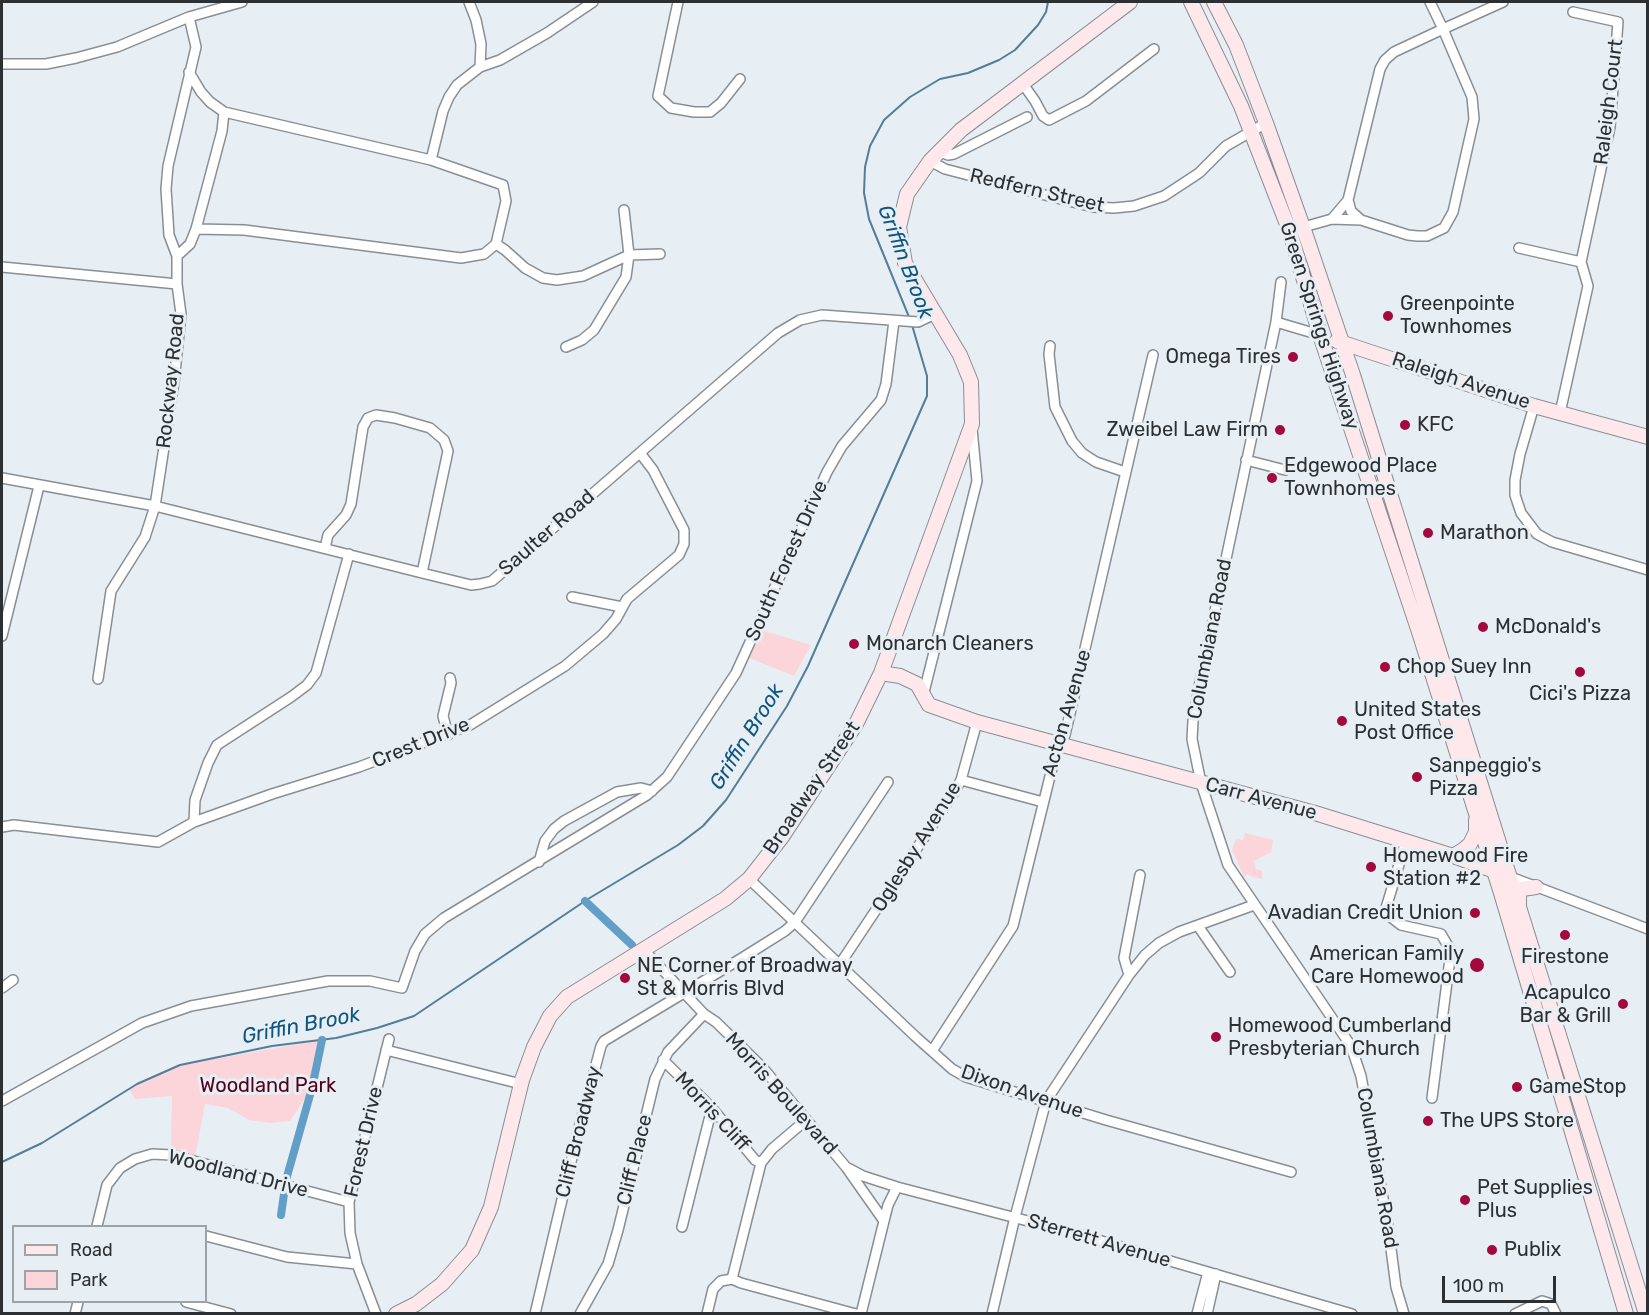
<!DOCTYPE html>
<html>
<head>
<meta charset="utf-8">
<style>
  body { margin:0 }
  #map { position:relative; width:1649px; height:1315px; overflow:hidden; background:#e7eff5; font-family:Rubik,sans-serif }
  canvas { display:block }
  .frame { position:absolute; inset:0; border:3px solid #2d3032; pointer-events:none }
  .legend { position:absolute; left:12px; top:1225px; width:195px; height:78px; box-sizing:border-box; background:#e7eff5; border:2px solid #9da3a7; margin:0; padding:8px 10px; list-style:none; font-size:18px; color:#2d3032 }
  .legend li { display:flex; align-items:center; gap:12px; height:30px }
  .legend b { width:30px; border:2px solid #9da3a7 }
  .scale { position:absolute; left:1442px; top:1276px; width:114px; height:27px; box-sizing:border-box; border:3px solid #2d3032; border-top:0; padding-left:8px; font-size:18px; line-height:21px; white-space:nowrap; color:#2d3032; -webkit-text-stroke:4px #e7eff5; paint-order:stroke }
</style>
</head>
<body>
<div id="map">
<canvas width="1649" height="1315"></canvas>
<div class="frame"></div>
<ul class="legend">
<li><b style="height:8px;background:#fee8eb"></b>Road</li>
<li><b style="height:16px;background:#fbd5d9"></b>Park</li>
</ul>
<div class="scale">100 m</div>
</div>
<script>
const context = document.querySelector('canvas').getContext('2d');
context.lineJoin = 'round';
function fillPath(path, color) {
  context.fillStyle = color;
  context.fill(path, 'evenodd');
}
function poly(rows) {
  const path = new Path2D();
  for (const r of rows) {
    path.moveTo(r[0], r[1]);
    for (let i = 2; i < r.length; i += 2) path.lineTo(r[i], r[i + 1]);
  }
  return path;
}
function strokePath(path, color, width, dash) {
  context.strokeStyle = color;
  context.lineWidth = width;
  context.lineCap = dash ? 'butt' : 'round';
  context.setLineDash(dash || []);
  context.stroke(path);
}
function label(font, color, halo, rows, align = 'center') {
  context.font = font + ' Rubik,sans-serif';
  context.lineWidth = 6;
  context.setLineDash([]);
  context.textBaseline = 'middle';
  context.strokeStyle = halo;
  context.fillStyle = color;
  for (const [text, x, y, turn = 0] of rows) {
    context.save();
    context.translate(x, y);
    context.rotate((+turn || 0) * Math.PI / 180);
    context.textAlign = isNaN(turn) ? turn : align;
    if (halo) context.strokeText(text, 0, 0);
    context.fillText(text, 0, 0);
    context.restore();
  }
}
const green = poly([
  [761,630,811,645,794,676,749,658],
  [1245,833,1273,840,1271,852,1254,861,1256,869,1262,871,1262,879,1253,877,1247,874,1244,877,1232,850,1236,839,1243,840],
  [322,1040,312,1088,290,1121,270,1123,249,1120,228,1108,205,1104,195,1158,171,1151,172,1096,135,1099,129,1089,180,1065]
]);
const stream = poly([
  [909,317,869,219,864,193,865,167,870,146,884,120,910,97,940,79,968,73,999,60,1015,50,1038,25,1046,12,1048,2],
  [2,1162,42,1143,137,1084,180,1065,272,1046,336,1038,377,1028,414,1016,588,899,678,845,703,826,726,800,787,706,808,666,927,396,927,376,912,325]
]);
const canal = poly([
  [585,901,632,945],
  [281,1215,286,1180,312,1088,322,1040]
]);
const street = poly([
  [678,2,658,96,671,108,694,112,710,112,721,103,740,79],
  [1430,2,1443,29,1472,97,1474,119,1453,212,1444,228,1427,236,1417,236,1408,235,1361,220,1351,211,1348,200,1380,69,1385,60,1394,52,1443,29,1503,2],
  [1573,12,1618,22,1610,127,1581,262],
  [2,64,46,64,76,58,117,47,189,17,242,2],
  [480,67,500,60,547,33,593,2],
  [189,72,201,92,210,102,224,112,431,160,503,185,506,201,496,244],
  [1023,84,1035,101,1043,116,1049,120,1086,101,1154,49],
  [938,151,948,155,954,154,1027,117],
  [431,160,443,111,449,97,457,85,480,67,481,44,476,20,469,2],
  [930,161,945,169,1037,193,1093,207,1114,208,1134,206,1164,196,1199,173,1226,146,1266,123],
  [1332,219,1361,220],
  [1300,228,1332,219,1348,200],
  [196,229,244,230,461,258,484,254,496,244],
  [496,244,505,250,525,268,543,278,557,280,583,276,629,255,660,254],
  [1519,248,1581,262,1588,286,1560,413],
  [177,256,169,235,166,189,168,166,196,47,189,17],
  [2,267,177,284],
  [1281,282,1276,322,1200,682,1193,721,1192,739,1201,783,1228,865,1351,1046,1361,1076,1388,1226,1396,1287,1404,1314],
  [1276,322,1320,335],
  [1050,346,1049,354,1055,407,1072,441,1082,453,1096,462,1125,472],
  [566,347,582,340,594,330,626,277,629,255,624,210],
  [1534,406,1520,454,1515,480,1515,495,1521,513,1537,534,1552,542,1648,570],
  [1246,460,1285,470],
  [2,478,155,506,422,573,471,585,480,584,492,581,778,333,800,320,822,315,918,322,935,314],
  [325,548,328,535,346,515,351,504,363,427,368,418,376,415,395,418,430,428,444,440,448,451,422,573],
  [572,597,622,607],
  [2,636,39,486],
  [98,679,111,591,145,537,155,506,174,382,181,314,177,284,177,256,190,244,196,229,222,131,224,112],
  [923,696,977,481,972,429],
  [448,735,443,716,451,683,450,678],
  [961,780,1043,802],
  [194,822,195,800,208,763,217,745,291,697,307,685,316,673,349,554],
  [2,827,14,825,158,842,194,822,272,794,359,767,470,725,565,666,603,634,616,619,627,599,679,555,684,544,684,530,653,470,640,453],
  [1406,841,1386,908,1392,918,1401,925,1441,934,1451,951,1432,1098],
  [539,862,545,841,554,829,564,821,617,792,641,788,652,791],
  [1508,876,1648,929],
  [749,879,916,1037,952,1069,966,1077,1106,1120,1291,1172],
  [1198,926,1230,972],
  [643,949,704,1014,716,1022,763,1068,846,1167,884,1221,861,1314],
  [840,964,955,791,961,780,977,722],
  [1129,975,1124,958,1140,875],
  [2,988,13,980],
  [386,1050,521,1084],
  [932,1051,1013,926,1058,744,1065,735,1153,355],
  [663,1060,712,1108,755,1160,761,1163],
  [2,1101,142,1023,191,1006,328,981,370,981,402,988,415,951,425,934,444,918,647,795,667,777,736,673,827,472,842,446,881,400,886,384,894,321],
  [846,1167,863,1176,897,1187,1074,1233,1352,1314],
  [884,1221,888,1205,897,1187],
  [97,1226,107,1185,120,1168,135,1159,152,1154,171,1155,349,1202],
  [682,1227,712,1108],
  [206,1236,287,1257,357,1264],
  [732,1279,761,1163,772,1149,806,1120],
  [732,1279,741,1283,856,1314],
  [186,1302,231,1314],
  [75,1314,78,1302],
  [376,1314,357,1264,350,1233,349,1202,389,1039],
  [535,1314,578,1132,601,1046,604,1041,742,958,785,931,795,922,888,782],
  [580,1314,608,1264,618,1230,655,1079,668,1052,704,1014],
  [707,1314,713,1289,721,1281,732,1279],
  [992,1314,1015,1217,1046,1101,1129,975,1145,955,1159,943,1179,932,1254,905],
  [1197,1314,1208,1272],
  [1207,1314,1216,1274],
  [1515,1314,1542,1301,1551,1304,1556,1314]
]);
const secondary = poly([
  [1191,2,1241,106,1290,232,1320,335,1419,632,1501,893,1626,1314],
  [1214,2,1236,45,1266,123,1303,227,1353,375,1646,1314],
  [1337,341,1534,406,1648,437],
  [881,673,900,676,917,684,929,705,977,722,1315,813,1453,856,1500,873],
  [1453,856,1463,850,1470,844,1476,832,1476,820],
  [1519,905,1519,894,1522,889,1536,887],
  [396,1314,416,1304,442,1284,472,1250,491,1207,522,1080,534,1047,550,1016,567,997,725,899,749,879,782,837,856,724,881,673,972,424,971,382,960,355,905,263,899,227,907,194,930,161,961,130,1130,2]
]);
const markers = [
  [1388,316,6,"#a3083f"],
  [1293,357,6,"#a3083f"],
  [1405,425,6,"#a3083f"],
  [1280,430,6,"#a3083f"],
  [1272,478,6,"#a3083f"],
  [1428,533,6,"#a3083f"],
  [1483,627,6,"#a3083f"],
  [854,644,6,"#a3083f"],
  [1385,667,6,"#a3083f"],
  [1580,672,6,"#a3083f"],
  [1342,721,6,"#a3083f"],
  [1417,777,6,"#a3083f"],
  [1371,867,6,"#a3083f"],
  [1475,913,6,"#a3083f"],
  [1565,935,6,"#a3083f"],
  [1477,965,8,"#a3083f"],
  [625,978,6,"#a3083f"],
  [1623,1004,6,"#a3083f"],
  [1216,1037,6,"#a3083f"],
  [1517,1087,6,"#a3083f"],
  [1428,1121,6,"#a3083f"],
  [1465,1200,6,"#a3083f"],
  [1492,1250,6,"#a3083f"]
];
const streetNames = [
  ["Raleigh Court",1609,102,-83],
  ["Redfern Street",1037,191,13],
  ["Green Springs Highway",1319,326,72],
  ["Rockway Road",171,381,-84],
  ["Raleigh Avenue",1461,381,18],
  ["Saulter Road",547,533,-41],
  ["South Forest Drive",787,561,-66],
  ["Columbiana Road",1210,639,-79],
  ["Acton Avenue",1067,713,-74],
  ["Crest Drive",421,743,-22],
  ["Broadway Street",812,788,-56],
  ["Carr Avenue",1261,799,15],
  ["Oglesby Avenue",917,847,-58],
  ["Dixon Avenue",1022,1092,19],
  ["Morris Boulevard",781,1094,48],
  ["Morris Cliff",712,1112,47],
  ["Cliff Broadway",579,1132,-76],
  ["Forest Drive",364,1142,-77],
  ["Cliff Place",635,1160,-76],
  ["Columbiana Road",1377,1168,80],
  ["Woodland Drive",238,1174,14],
  ["Sterrett Avenue",1099,1241,16]
];
const poiNames = [
  ["Greenpointe",1400,304],
  ["Townhomes",1400,327],
  ["Omega Tires",1281,357,"right"],
  ["KFC",1417,425],
  ["Zweibel Law Firm",1268,430,"right"],
  ["Edgewood Place",1284,466],
  ["Townhomes",1284,489],
  ["Marathon",1440,533],
  ["McDonald's",1495,627],
  ["Monarch Cleaners",866,644],
  ["Chop Suey Inn",1397,667],
  ["Cici's Pizza",1580,694,"center"],
  ["United States",1354,710],
  ["Post Office",1354,733],
  ["Sanpeggio's",1429,766],
  ["Pizza",1429,789],
  ["Homewood Fire",1383,856],
  ["Station #2",1383,879],
  ["Avadian Credit Union",1463,913,"right"],
  ["American Family",1464,954,"right"],
  ["Care Homewood",1464,977,"right"],
  ["Firestone",1565,957,"center"],
  ["NE Corner of Broadway",637,966],
  ["St & Morris Blvd",637,989],
  ["Acapulco",1611,993,"right"],
  ["Bar & Grill",1611,1016,"right"],
  ["Homewood Cumberland",1228,1026],
  ["Presbyterian Church",1228,1049],
  ["GameStop",1529,1087],
  ["The UPS Store",1440,1121],
  ["Pet Supplies",1477,1188],
  ["Plus",1477,1211],
  ["Publix",1504,1250]
];
const parkNames = [
  ["Woodland Park",268,1086]
];
const waterNames = [
  ["Griffin Brook",905,262,69],
  ["Griffin Brook",747,737,-58],
  ["Griffin Brook",301,1026,-11]
];
fillPath(green, '#fbd5d9');
strokePath(stream, '#537d9a', 2);
strokePath(canal, '#639ec7', 8);
strokePath(street, '#888f94', 12);
strokePath(secondary, '#888f94', 16);
strokePath(street, '#fff', 9);
strokePath(secondary, '#fee8eb', 14);
for (const [x, y, r, color] of markers) {
  const dot = new Path2D();
  dot.arc(x, y, r, 0, 2 * Math.PI);
  context.fillStyle = color;
  context.fill(dot);
  strokePath(dot, '#e7eff5', 2);
}
label('20px', '#2d3032', '#e7eff5', streetNames);
label('20px', '#2d3032', '#e7eff5', poiNames, 'left');
label('20px', '#54001b', '#e7eff5', parkNames);
label('italic 21px', '#0f567e', '#e7eff5', waterNames);
</script>
</body>
</html>
